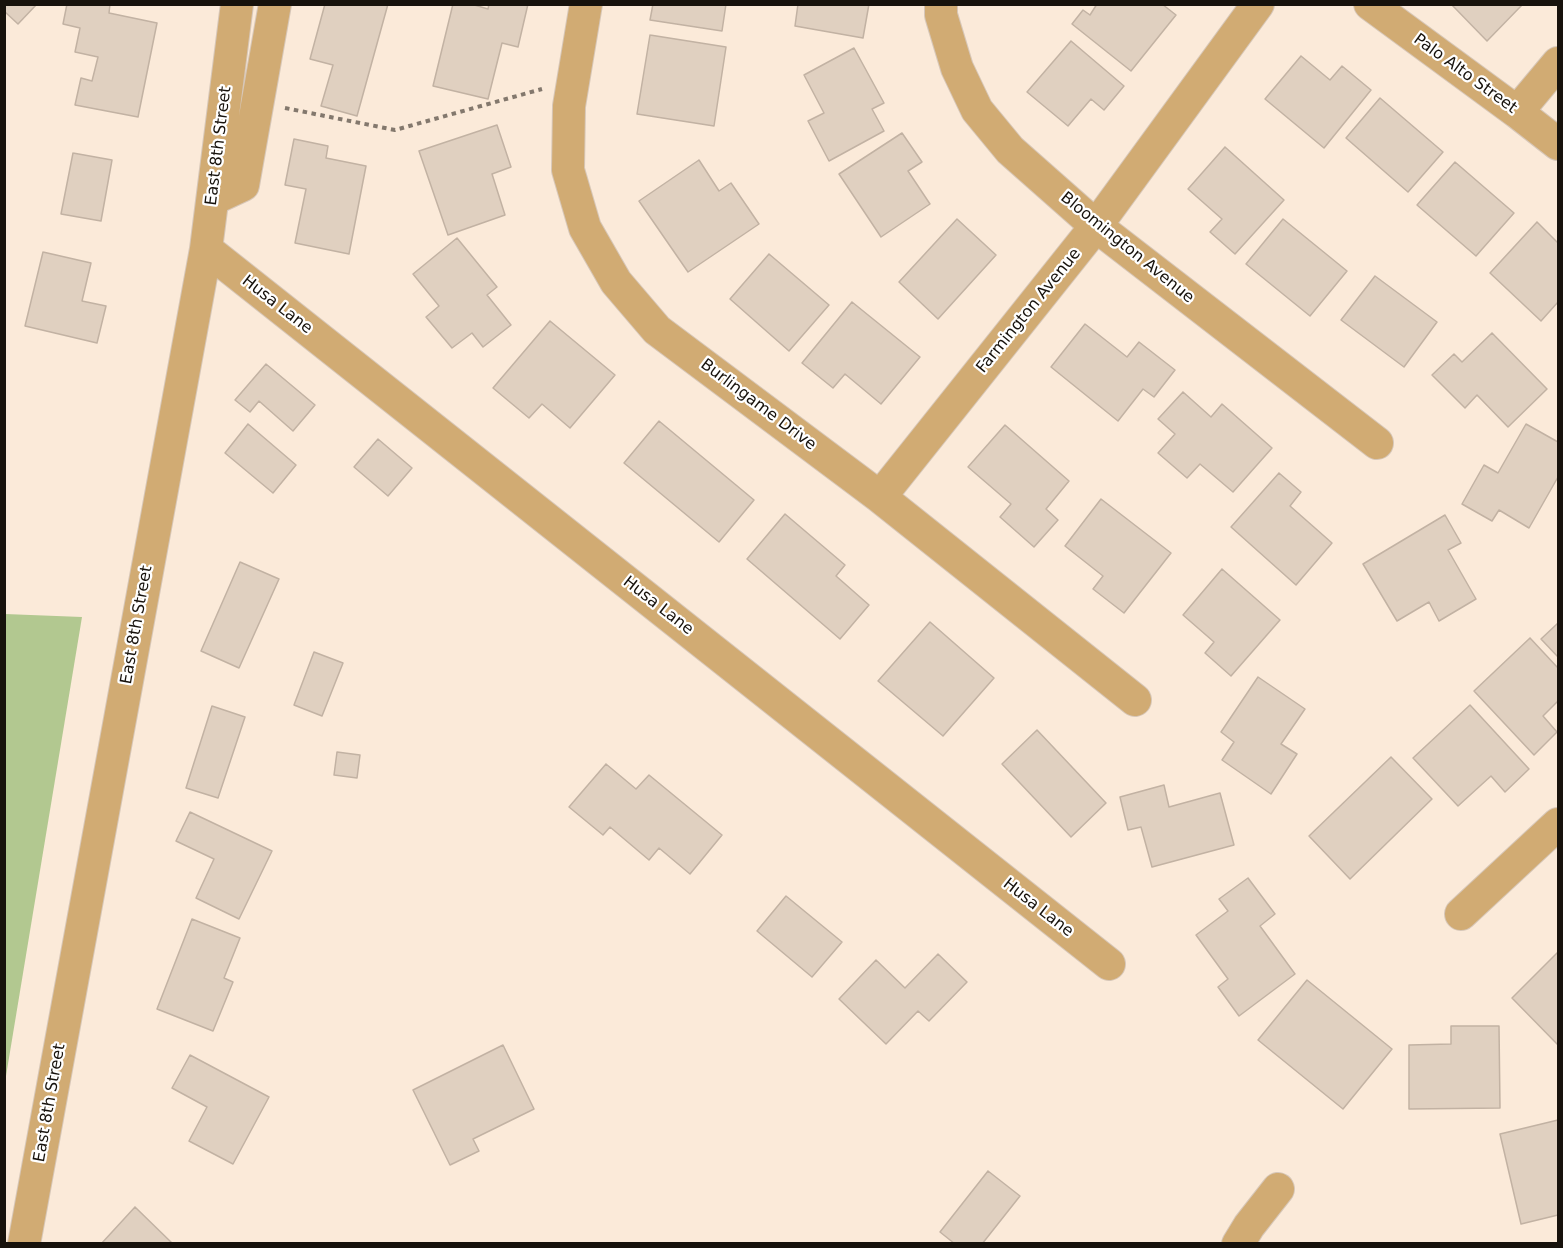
<!DOCTYPE html>
<html>
<head>
<meta charset="utf-8">
<style>
  body { margin:0 }
  #map { position:relative; width:1563px; height:1248px; overflow:hidden; background:#fbead9; font-family:"DejaVu Sans",sans-serif }
  canvas { display:block }
  .frame { position:absolute; inset:0; border:6px solid #17120c; pointer-events:none }
</style>
</head>
<body>
<div id="map">
<canvas width="1563" height="1248"></canvas>
<div class="frame"></div>
</div>
<script>
const context = document.querySelector('canvas').getContext('2d');
context.lineJoin = 'round';
function fillPath(path, color) {
  context.fillStyle = color;
  context.fill(path, 'evenodd');
}
function poly(rows) {
  const path = new Path2D();
  for (const r of rows) {
    path.moveTo(r[0], r[1]);
    for (let i = 2; i < r.length; i += 2) path.lineTo(r[i], r[i + 1]);
  }
  return path;
}
function strokePath(path, color, width, dash) {
  context.strokeStyle = color;
  context.lineWidth = width;
  context.lineCap = dash ? 'butt' : 'round';
  context.setLineDash(dash || []);
  context.stroke(path);
}
function label(font, color, halo, rows, align = 'center') {
  context.font = font + ' "DejaVu Sans",sans-serif';
  context.lineWidth = 4.5;
  context.setLineDash([]);
  context.textBaseline = 'middle';
  context.strokeStyle = halo;
  context.fillStyle = color;
  for (const [text, x, y, turn = 0] of rows) {
    context.save();
    context.translate(x, y);
    context.rotate((+turn || 0) * Math.PI / 180);
    context.textAlign = isNaN(turn) ? turn : align;
    if (halo) context.strokeText(text, 0, 0);
    context.fillText(text, 0, 0);
    context.restore();
  }
}
const green = poly([
  [5,614,82,617,5,1082,4,614]
]);
const building = poly([
  [4,4,37,4,18,24,4,11,4,4],
  [67,4,110,4,109,13,157,23,138,117,75,105,81,78,92,81,98,57,75,52,80,28,63,24,67,4],
  [325,4,388,4,357,116,321,106,333,65,310,59,325,4],
  [453,4,471,4,488,9,489,4,528,4,518,47,502,43,488,99,433,86,453,4],
  [653,4,726,4,722,31,650,20,653,4],
  [798,4,869,4,863,38,795,26,798,4],
  [1097,4,1162,4,1176,15,1131,71,1072,24,1083,10,1090,15,1097,4],
  [1451,4,1523,4,1487,41,1451,4],
  [650,35,726,47,714,126,637,114,650,35],
  [1071,41,1124,86,1104,110,1091,99,1068,126,1027,92,1071,41],
  [854,48,884,103,872,109,884,131,829,161,808,121,824,113,804,75,854,48],
  [1301,56,1330,80,1342,66,1371,90,1324,148,1265,99,1301,56],
  [1380,98,1443,152,1408,192,1346,138,1380,98],
  [497,125,511,167,492,174,505,215,448,235,419,151,497,125],
  [902,133,922,162,908,171,930,204,881,237,839,174,902,133],
  [294,139,328,146,326,158,366,166,349,254,295,243,306,189,285,185,294,139],
  [1225,147,1284,200,1235,254,1210,232,1222,219,1188,189,1225,147],
  [73,153,112,160,101,221,61,214,73,153],
  [699,160,719,191,731,183,759,224,688,272,639,201,699,160],
  [1455,162,1514,213,1476,256,1417,205,1455,162],
  [957,219,996,255,938,319,899,282,957,219],
  [1283,219,1347,271,1310,316,1246,264,1283,219],
  [1537,222,1558,243,1558,302,1541,321,1490,273,1537,222],
  [457,238,497,287,487,295,511,325,483,347,472,333,452,348,426,317,439,306,413,274,457,238],
  [43,252,91,263,82,301,106,306,97,343,25,326,43,252],
  [769,254,829,305,789,351,730,299,769,254],
  [1375,276,1437,322,1404,367,1341,320,1375,276],
  [852,302,920,357,881,404,845,374,833,388,802,363,852,302],
  [550,321,615,375,570,428,542,404,529,418,493,388,550,321],
  [1085,324,1127,357,1139,342,1175,370,1154,397,1143,389,1118,421,1051,367,1085,324],
  [1492,333,1547,389,1508,427,1477,395,1465,408,1432,375,1454,354,1462,362,1492,333],
  [266,364,315,405,293,431,259,401,250,412,235,400,266,364],
  [1183,392,1211,417,1222,404,1272,448,1233,492,1200,464,1187,478,1158,453,1175,434,1158,419,1183,392],
  [659,421,754,500,719,542,624,463,659,421],
  [248,424,296,465,273,493,225,453,248,424],
  [1526,424,1558,442,1558,477,1529,528,1499,510,1492,521,1462,504,1484,465,1498,473,1526,424],
  [1005,425,1069,481,1046,509,1058,520,1034,547,1000,517,1011,504,968,467,1005,425],
  [378,439,412,468,388,496,354,467,378,439],
  [1279,473,1301,492,1290,506,1332,543,1296,585,1231,527,1279,473],
  [1101,499,1171,553,1124,613,1093,589,1103,576,1065,546,1101,499],
  [785,514,845,565,836,576,869,605,840,639,747,559,785,514],
  [1445,515,1461,543,1448,550,1476,599,1439,621,1429,602,1397,621,1363,564,1445,515],
  [240,562,279,579,239,668,201,651,240,562],
  [1222,569,1280,620,1231,676,1205,653,1214,642,1183,615,1222,569],
  [930,622,994,678,943,736,878,681,930,622],
  [1558,623,1558,657,1541,639,1558,623],
  [1530,638,1558,668,1558,701,1543,716,1557,732,1534,755,1474,691,1530,638],
  [314,652,343,663,322,716,294,705,314,652],
  [1258,677,1305,709,1281,744,1297,754,1271,794,1222,760,1234,742,1221,732,1258,677],
  [1470,705,1529,769,1505,792,1491,776,1458,806,1413,758,1470,705],
  [212,706,245,717,218,798,186,788,212,706],
  [1037,730,1106,803,1071,837,1002,764,1037,730],
  [337,752,360,755,357,778,334,775,337,752],
  [1391,757,1432,799,1350,879,1309,836,1391,757],
  [606,764,636,789,649,775,722,835,690,874,659,848,649,860,610,827,603,835,569,807,606,764],
  [1164,785,1169,807,1220,793,1234,845,1152,867,1141,827,1128,830,1120,797,1164,785],
  [190,812,272,851,239,919,196,898,214,859,176,841,190,812],
  [1248,878,1275,914,1260,926,1295,974,1239,1016,1218,987,1228,979,1196,935,1228,911,1219,899,1248,878],
  [786,896,842,942,812,977,757,931,786,896],
  [192,919,240,938,224,978,233,982,213,1031,157,1009,192,919],
  [1558,952,1558,1045,1512,998,1558,952],
  [938,954,967,982,929,1021,918,1011,886,1044,839,999,876,960,905,988,938,954],
  [1307,980,1392,1049,1343,1109,1258,1040,1307,980],
  [1451,1026,1499,1026,1500,1108,1409,1109,1409,1045,1451,1044,1451,1026],
  [503,1045,534,1109,473,1139,479,1151,450,1165,413,1090,503,1045],
  [190,1055,269,1097,233,1164,189,1141,207,1107,172,1088,190,1055],
  [1558,1120,1558,1215,1521,1224,1500,1134,1558,1120],
  [988,1171,1020,1196,982,1244,955,1244,940,1232,988,1171],
  [135,1207,173,1244,101,1244,135,1207]
]);
const path = poly([
  [285,108,395,130,542,89]
]);
const minor = poly([
  [586,4,569,106,568,170,585,228,616,282,657,330,880,497,1135,700],
  [941,4,941,15,957,68,977,110,1010,150,1096,226,1377,443],
  [1370,4,1517,112,1558,144],
  [1517,112,1558,63],
  [213,199,243,185,275,4],
  [206,249,1109,964],
  [880,497,1096,226,1258,4],
  [1461,914,1558,824],
  [24,1244,206,249,237,4],
  [1238,1244,1249,1226,1278,1189]
]);
const streetNames = [
  ["Palo Alto Street",1465,74,36],
  ["East 8th Street",219,146,-83],
  ["Bloomington Avenue",1127,248,39],
  ["Husa Lane",277,305,38],
  ["Farmington Avenue",1029,311,-51],
  ["Burlingame Drive",758,405,37],
  ["Husa Lane",658,606,38],
  ["East 8th Street",137,625,-80],
  ["Husa Lane",1038,908,38],
  ["East 8th Street",50,1103,-80]
];
fillPath(green, '#b2c890');
fillPath(building, '#e0d0c0');
strokePath(building, '#c2b2a3', 1.5);
strokePath(minor, '#d7c7b8', 34);
strokePath(path, '#83786d', 4, [4.5, 4.5]);
strokePath(minor, '#d1ab73', 32);
label('16px', '#17120c', '#fff', streetNames);
</script>
</body>
</html>
